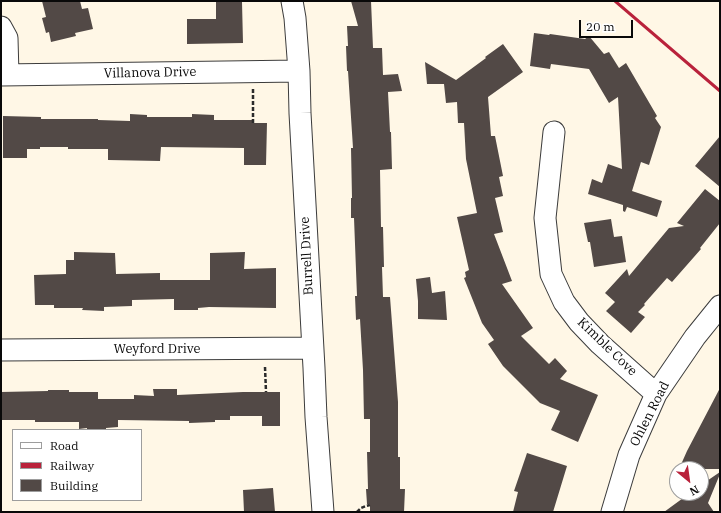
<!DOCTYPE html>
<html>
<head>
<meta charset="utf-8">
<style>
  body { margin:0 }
  #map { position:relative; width:721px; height:513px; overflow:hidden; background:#fff7e6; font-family:"IBM Plex Serif",serif }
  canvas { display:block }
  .frame { position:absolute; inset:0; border:2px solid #090909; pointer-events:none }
  .legend { position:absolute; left:12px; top:429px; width:130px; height:72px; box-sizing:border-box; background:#fff; border:1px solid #9d9d9d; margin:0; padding:5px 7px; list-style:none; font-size:12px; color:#090909 }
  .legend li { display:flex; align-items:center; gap:8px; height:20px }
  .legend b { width:20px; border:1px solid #9d9d9d }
  .north { position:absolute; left:669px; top:461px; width:40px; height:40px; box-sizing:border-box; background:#fff; border:1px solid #9d9d9d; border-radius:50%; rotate:151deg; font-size:11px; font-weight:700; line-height:16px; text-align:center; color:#090909 }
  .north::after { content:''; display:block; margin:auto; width:14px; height:18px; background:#b9223b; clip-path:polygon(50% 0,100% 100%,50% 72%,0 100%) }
  .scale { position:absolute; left:579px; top:20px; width:54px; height:18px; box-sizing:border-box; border:2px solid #090909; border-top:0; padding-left:5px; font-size:12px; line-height:14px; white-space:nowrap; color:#090909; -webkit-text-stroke:3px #fff; paint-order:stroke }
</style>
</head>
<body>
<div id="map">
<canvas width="721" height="513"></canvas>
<div class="frame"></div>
<ul class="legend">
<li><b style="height:5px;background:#fff"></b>Road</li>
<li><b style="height:5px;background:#b9223b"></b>Railway</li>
<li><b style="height:11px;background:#524946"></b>Building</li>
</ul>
<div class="north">N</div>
<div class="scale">20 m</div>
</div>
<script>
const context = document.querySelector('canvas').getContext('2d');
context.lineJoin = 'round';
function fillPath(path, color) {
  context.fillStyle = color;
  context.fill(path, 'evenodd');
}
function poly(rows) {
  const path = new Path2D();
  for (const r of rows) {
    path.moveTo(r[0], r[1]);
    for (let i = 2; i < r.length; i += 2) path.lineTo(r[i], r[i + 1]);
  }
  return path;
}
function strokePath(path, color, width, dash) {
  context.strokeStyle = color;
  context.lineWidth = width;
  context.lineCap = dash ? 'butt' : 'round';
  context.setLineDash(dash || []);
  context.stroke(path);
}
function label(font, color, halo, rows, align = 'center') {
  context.font = font + ' "IBM Plex Serif",serif';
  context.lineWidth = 4;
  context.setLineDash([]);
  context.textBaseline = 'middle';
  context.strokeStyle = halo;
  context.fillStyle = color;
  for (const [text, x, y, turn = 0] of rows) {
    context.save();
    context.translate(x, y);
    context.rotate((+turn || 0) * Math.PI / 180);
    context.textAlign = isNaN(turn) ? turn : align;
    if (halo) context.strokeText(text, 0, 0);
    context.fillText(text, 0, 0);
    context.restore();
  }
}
const building = poly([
  [42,1,80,1,82,9,88,8,93,29,75,33,76,36,51,42,49,32,46,33,42,18,46,17],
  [351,1,371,1,373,48,382,48,383,75,398,74,402,91,388,92,390,132,391,132,392,169,380,170,381,227,383,227,384,267,382,267,383,297,390,297,398,402,398,457,400,457,400,489,405,489,404,512,370,512,370,504,367,504,366,489,368,489,367,452,370,452,370,419,364,419,363,370,360,319,356,320,355,296,357,296,354,218,351,218,351,198,352,198,351,148,353,148,348,71,347,71,346,46,348,46,347,26,358,26],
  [216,2,242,2,243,43,187,44,187,19,216,19],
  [534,33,549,35,550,34,585,39,589,36,604,54,609,52,619,68,626,63,657,116,655,118,661,127,649,165,641,162,632,191,662,201,657,217,627,207,625,212,623,211,623,205,588,194,592,179,602,183,608,164,622,169,618,97,609,103,589,69,551,64,550,69,530,66],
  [503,44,523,72,488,97,491,136,495,136,503,176,499,177,503,196,495,198,503,232,494,234,512,281,502,284,533,328,521,336,549,364,555,358,567,371,560,379,598,395,578,442,551,430,560,411,540,403,503,366,488,344,494,340,482,323,464,278,466,277,465,272,469,270,457,217,477,213,466,159,464,123,458,123,457,102,446,103,444,84,427,84,425,62,456,80,486,58,485,57],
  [130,114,147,115,147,117,192,117,192,114,214,115,214,120,252,120,252,123,267,123,266,165,244,165,244,148,161,147,160,161,108,160,108,149,68,149,68,147,40,147,40,149,27,149,27,158,3,158,3,116,41,117,41,119,98,119,98,120,130,121],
  [720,136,720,187,695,166],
  [705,189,720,201,720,223,700,248,701,249,672,282,667,278,644,304,645,305,638,312,645,317,631,333,606,311,615,302,605,293,627,269,629,276,669,228,684,226,677,223],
  [611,219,614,237,622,236,626,262,594,267,590,242,588,242,584,223],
  [74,252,115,253,116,274,160,273,160,280,210,280,210,253,245,252,244,269,276,268,276,308,209,307,198,308,198,310,174,310,174,299,132,300,132,306,104,307,104,311,82,310,83,308,54,308,54,305,35,305,34,275,66,274,66,260,74,260],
  [430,277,432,293,445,291,447,320,418,319,418,301,416,279],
  [720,388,720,469,679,469,687,451],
  [153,389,177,389,177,395,243,392,280,392,280,426,262,426,262,416,230,416,230,420,215,420,215,422,189,423,189,421,118,420,118,427,106,428,106,430,87,430,87,428,79,429,79,422,35,422,35,420,1,420,1,392,48,391,48,390,69,390,69,392,98,392,98,399,134,399,134,395,154,396],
  [527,453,567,466,553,512,513,512,518,492,514,491,525,459],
  [720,472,720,474,708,503,714,512,664,512,690,493,701,493,701,485],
  [273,488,275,512,244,512,243,490]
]);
const path = poly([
  [253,123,253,89],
  [265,367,266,392],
  [357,512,361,508,366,506,370,505]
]);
const minor = poly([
  [292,1,295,18,299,71,300,113,314,368,316,417,323,512],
  [1,27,7,38,8,75],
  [1,75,299,71],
  [554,132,545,218,551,274,564,302,579,322,600,344,656,394],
  [1,350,312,348],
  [612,512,629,455,656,394,695,337,720,306]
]);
const rail = poly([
  [615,1,720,91]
]);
const streetNames = [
  ["Villanova Drive",150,73,-1],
  ["Burrell Drive",307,256,-93],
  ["Kimble Cove",607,347,44],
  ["Weyford Drive",157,349],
  ["Ohlen Road",650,414,-63]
];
fillPath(building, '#524946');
strokePath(minor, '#3c3c3c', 23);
strokePath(path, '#2b2b2b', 2.5, [4, 2]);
strokePath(minor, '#fff', 21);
strokePath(rail, '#b9223b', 3);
label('13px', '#090909', '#fff', streetNames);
</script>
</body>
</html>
